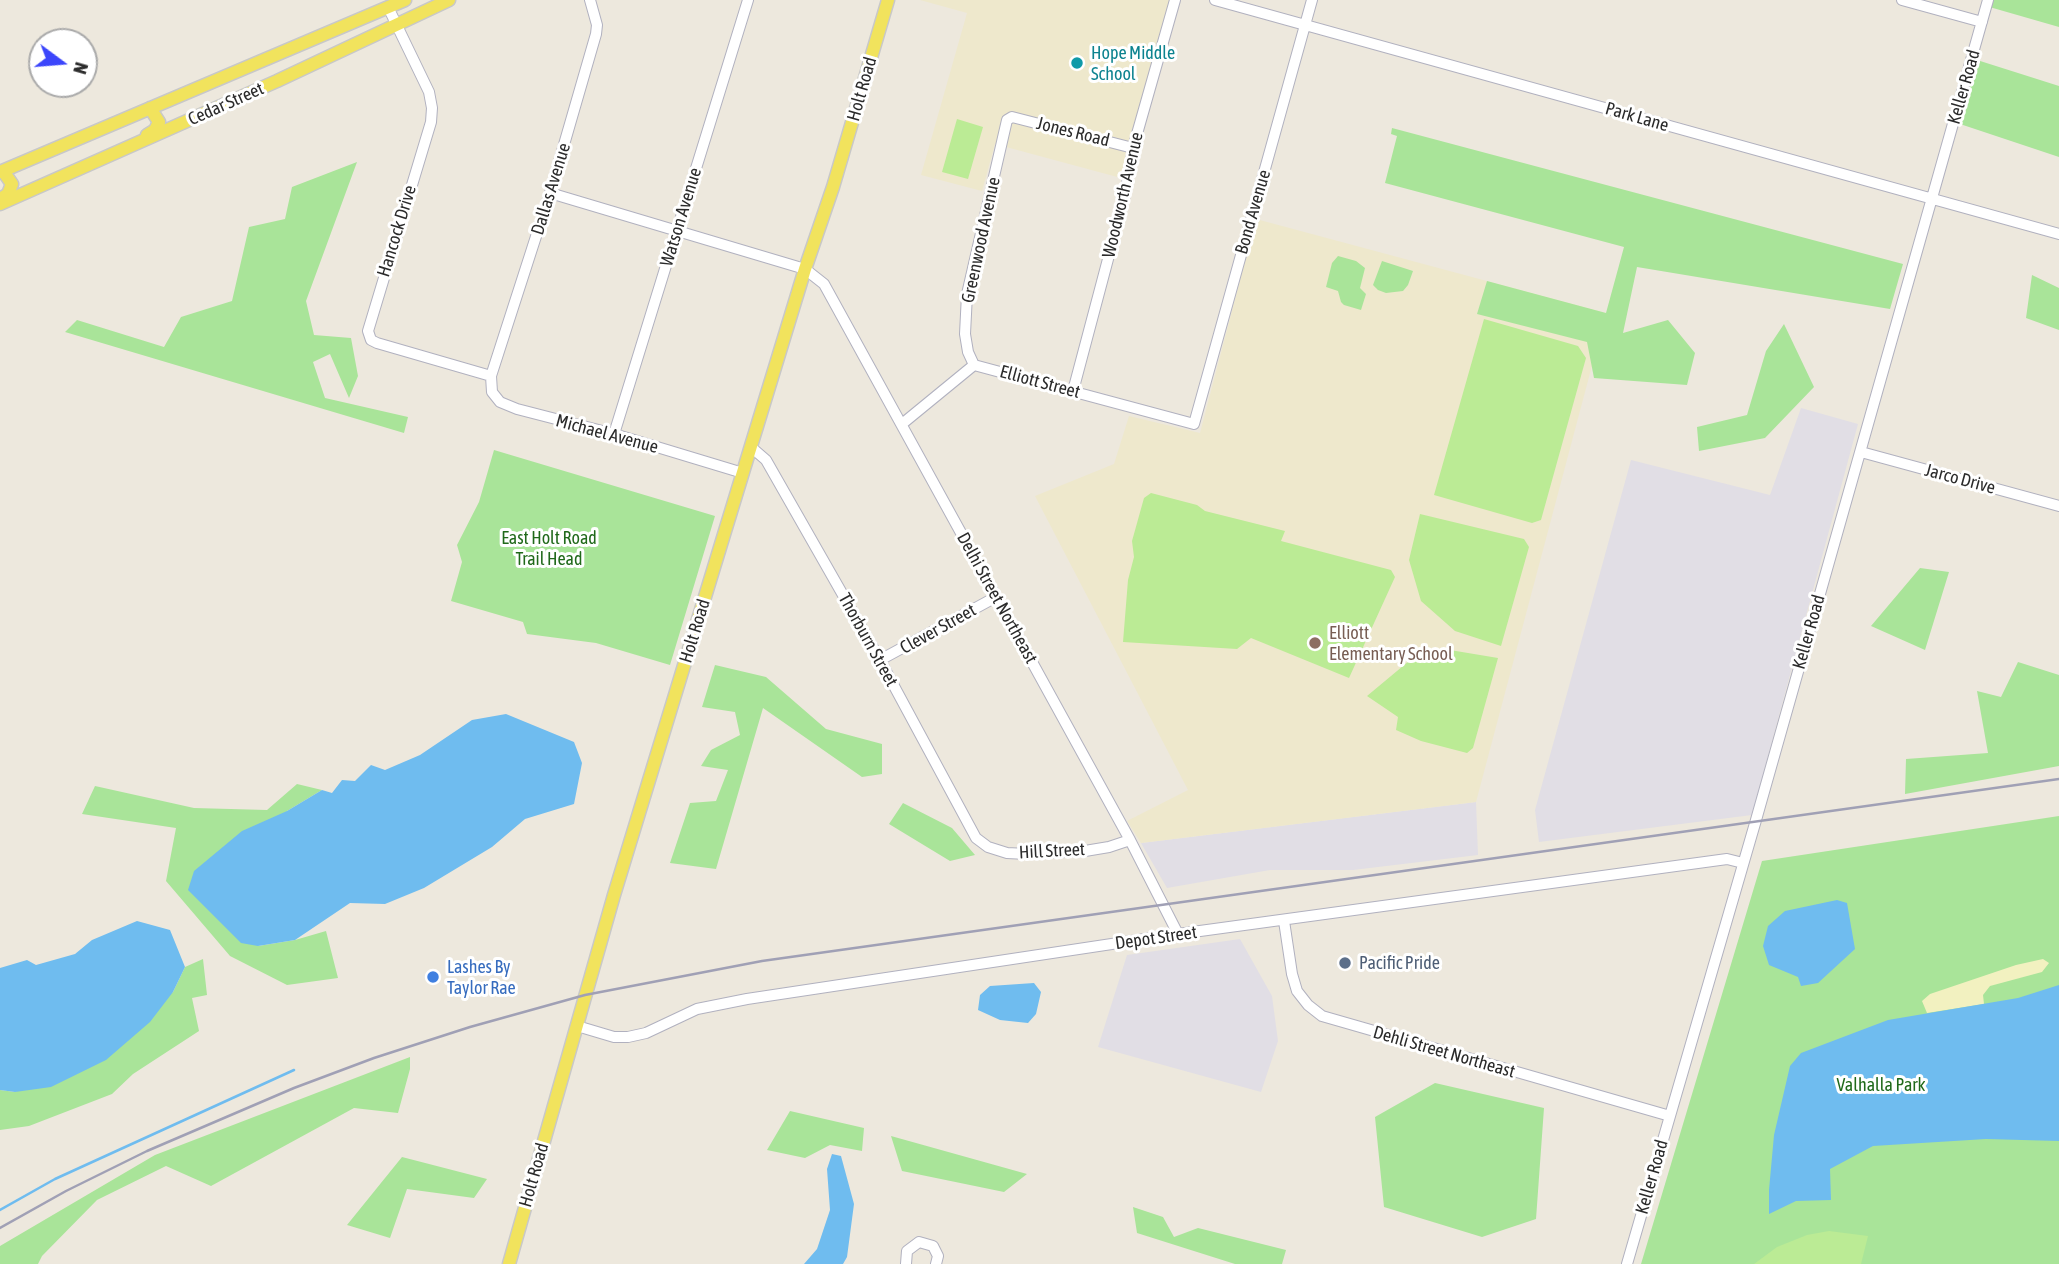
<!DOCTYPE html>
<html>
<head>
<meta charset="utf-8">
<style>
  body { margin:0 }
  #map { position:relative; width:2059px; height:1264px; overflow:hidden; background:#ede8dd; font-family:"Asap Condensed",sans-serif }
  canvas { display:block }
  .north { position:absolute; left:28px; top:28px; width:70px; height:70px; box-sizing:border-box; background:#fff; border:2px solid #aaa; border-radius:50%; rotate:106deg; font-size:19px; font-weight:700; line-height:28px; text-align:center; color:#2b2b2b }
  .north::after { content:''; display:block; margin:auto; width:24px; height:32px; background:#3c46fb; clip-path:polygon(50% 0,100% 100%,50% 72%,0 100%) }
</style>
</head>
<body>
<div id="map">
<canvas width="2059" height="1264"></canvas>
<div class="north">N</div>
</div>
<script>
const context = document.querySelector('canvas').getContext('2d');
context.lineJoin = 'round';
function fillPath(path, color) {
  context.fillStyle = color;
  context.fill(path, 'evenodd');
}
function poly(rows) {
  const path = new Path2D();
  for (const r of rows) {
    path.moveTo(r[0], r[1]);
    for (let i = 2; i < r.length; i += 2) path.lineTo(r[i], r[i + 1]);
  }
  return path;
}
function strokePath(path, color, width, dash) {
  context.strokeStyle = color;
  context.lineWidth = width;
  context.lineCap = dash ? 'butt' : 'round';
  context.setLineDash(dash || []);
  context.stroke(path);
}
function label(font, color, halo, rows, align = 'center') {
  context.font = font + ' "Asap Condensed",sans-serif';
  context.lineWidth = 6;
  context.setLineDash([]);
  context.textBaseline = 'middle';
  context.strokeStyle = halo;
  context.fillStyle = color;
  for (const [text, x, y, turn = 0] of rows) {
    context.save();
    context.translate(x, y);
    context.rotate((+turn || 0) * Math.PI / 180);
    context.textAlign = isNaN(turn) ? turn : align;
    if (halo) context.strokeText(text, 0, 0);
    context.fillText(text, 0, 0);
    context.restore();
  }
}
const industrial = poly([
  [1801,408,1858,424,1752,815,1539,842,1535,810,1631,460,1770,495],
  [1476,802,1478,855,1353,870,1270,870,1167,888,1141,843],
  [1240,939,1272,996,1278,1041,1261,1092,1098,1047,1127,955]
]);
const education = poly([
  [920,0,1171,0,1121,178,995,144,982,191,921,175,967,13],
  [1256,219,1606,313,1476,802,1141,843,1127,821,1188,790,1035,496,1114,464,1129,416,1200,433]
]);
const green = poly([
  [1988,0,2059,0,2059,27,1986,6],
  [1977,60,2059,86,2059,157,1960,124],
  [1392,128,1903,264,1890,309,1637,267,1623,333,1668,320,1695,353,1687,385,1594,378,1587,342,1477,314,1487,281,1606,313,1624,247,1385,183,1397,136,1391,134],
  [357,162,306,301,314,335,351,338,358,376,349,398,330,354,313,362,325,398,408,417,404,433,65,332,77,320,164,347,181,317,232,301,249,227,285,219,292,187],
  [1338,256,1356,261,1365,268,1360,288,1366,294,1361,310,1344,305,1341,302,1338,291,1326,287,1332,263],
  [1382,261,1413,271,1408,285,1403,291,1386,293,1378,290,1373,285],
  [2032,275,2059,288,2059,330,2026,318],
  [1784,324,1814,387,1765,438,1699,451,1697,427,1747,415,1766,351],
  [494,450,715,516,670,665,596,643,527,634,523,622,451,601,462,562,457,545,479,502],
  [1920,568,1949,572,1925,650,1871,626],
  [2018,662,2059,675,2059,766,1905,794,1906,759,1988,753,1977,691,2001,697],
  [715,665,766,677,826,729,882,744,882,774,862,777,763,708,716,869,670,863,690,803,716,801,728,770,701,766,711,750,740,735,735,712,702,707],
  [297,784,322,790,287,811,258,946,295,940,326,931,338,978,287,985,230,956,166,881,176,828,82,814,95,786,194,808,267,810],
  [903,803,952,828,975,855,950,861,889,824],
  [2059,816,2059,1264,1641,1264,1762,861],
  [203,959,207,995,192,998,199,1031,133,1074,112,1094,29,1126,0,1130,0,1090,15,1092,173,992,185,967],
  [410,1057,410,1069,398,1113,354,1108,211,1186,166,1166,97,1200,42,1256,38,1264,0,1264,0,1246,155,1155],
  [1435,1083,1544,1108,1536,1219,1482,1237,1384,1207,1375,1117],
  [790,1111,864,1128,862,1151,830,1145,805,1158,767,1150],
  [891,1136,1027,1174,1004,1192,902,1171],
  [402,1157,487,1179,474,1198,407,1189,390,1238,347,1225],
  [1133,1207,1163,1217,1174,1237,1198,1228,1286,1250,1282,1264,1235,1264,1137,1233]
]);
const sand = poly([
  [2043,959,2049,963,2042,972,1990,986,1983,995,1984,1004,1927,1013,1922,1001,1930,994,2016,965]
]);
const pitch = poly([
  [957,119,983,127,968,179,942,172],
  [1484,319,1578,346,1586,358,1541,520,1532,523,1434,495],
  [1151,493,1197,505,1205,511,1285,531,1281,541,1391,570,1395,577,1349,678,1251,638,1237,649,1123,642,1128,580,1134,557,1132,541,1144,498],
  [1420,514,1524,539,1529,547,1501,646,1455,631,1421,601,1409,560],
  [1450,650,1498,658,1473,748,1467,753,1421,741,1396,730,1398,717,1367,696,1409,661],
  [1829,1231,1868,1236,1861,1264,1754,1264,1777,1247,1807,1235]
]);
const water = poly([
  [506,714,574,742,582,763,574,804,525,819,492,847,424,888,385,904,350,903,295,940,258,946,241,943,188,890,194,871,242,831,287,811,322,790,332,793,342,780,355,781,371,765,385,770,420,755,472,720],
  [1837,900,1847,903,1855,949,1818,983,1801,986,1798,977,1769,965,1763,946,1768,926,1785,911],
  [137,921,170,930,185,967,173,992,150,1022,106,1060,51,1087,15,1092,0,1090,0,968,27,960,36,965,75,954,92,940],
  [1034,983,1041,992,1036,1014,1028,1023,1000,1020,978,1010,980,995,990,986],
  [2059,985,2059,1141,1986,1139,1873,1146,1830,1169,1831,1200,1796,1201,1769,1214,1769,1190,1774,1135,1790,1066,1801,1053,1888,1020,2018,998],
  [832,1154,841,1156,854,1204,847,1257,843,1264,804,1264,817,1249,830,1210,827,1169]
]);
const stream = poly([
  [0,1210,55,1179,294,1070]
]);
const minor = poly([
  [590,0,597,25,596,34,550,193,491,376,492,392,500,402,517,409,614,434,743,473],
  [1215,0,2059,234],
  [1902,0,1982,22],
  [388,7,429,92,432,108,431,122,368,331,371,340,377,343,491,376],
  [550,193,805,269,824,284,1130,840,1178,934],
  [974,365,968,352,965,334,967,294,1007,120,1012,117,1133,148],
  [1073,391,1125,195,1133,148,1175,0],
  [902,424,974,365,1194,424,1312,0],
  [614,434,748,0],
  [751,447,766,460,880,660,976,838,988,847,1007,853,1027,854,1085,851,1109,847,1130,840],
  [1861,452,2059,506],
  [880,660,996,597],
  [1284,921,1292,974,1297,991,1308,1005,1322,1016,1670,1116],
  [577,1026,614,1037,628,1037,646,1033,697,1009,747,999,1178,934,1727,859,1743,863],
  [906,1264,907,1251,919,1242,933,1246,938,1256,936,1264],
  [1627,1264,1756,820,1988,0]
]);
const major = poly([
  [147,135,155,130,159,122,150,108],
  [0,172,405,0],
  [0,199,8,194,12,184,3,171],
  [0,204,277,81,449,0],
  [509,1264,614,895,805,269,833,187,888,0]
]);
const rail = poly([
  [0,1228,66,1191,147,1151,294,1088,374,1058,470,1027,585,995,762,961,2059,779]
]);
const markers = [
  [1077,63,7,"#0f9aa8"],
  [1315,643,7,"#8d6e63"],
  [1345,963,7,"#5c6f8a"],
  [433,977,7,"#3f7fe0"]
];
const cultureNames = [
  ["Hope Middle",1091,53],
  ["School",1091,74]
];
const streetNames = [
  ["Keller Road",1964,87,-74],
  ["Holt Road",862,89,-74],
  ["Cedar Street",226,104,-24],
  ["Park Lane",1637,117,16],
  ["Jones Road",1073,132,14],
  ["Dallas Avenue",551,189,-73],
  ["Woodworth Avenue",1123,195,-77],
  ["Bond Avenue",1253,212,-74],
  ["Watson Avenue",681,217,-73],
  ["Hancock Drive",397,231,-73],
  ["Greenwood Avenue",981,240,-78],
  ["Elliott Street",1040,382,15],
  ["Michael Avenue",607,434,15],
  ["Jarco Drive",1960,479,15],
  ["Delhi Street Northeast",997,598,61],
  ["Clever Street",938,629,-29],
  ["Holt Road",695,631,-73],
  ["Keller Road",1809,632,-74],
  ["Thorburn Street",868,640,61],
  ["Hill Street",1052,851,-3],
  ["Depot Street",1156,938,-8],
  ["Dehli Street Northeast",1444,1052,16],
  ["Holt Road",534,1175,-74],
  ["Keller Road",1652,1177,-74]
];
const parkNames = [
  ["East Holt Road",549,538],
  ["Trail Head",549,559],
  ["Valhalla Park",1881,1085]
];
const educationNames = [
  ["Elliott",1329,633],
  ["Elementary School",1329,654]
];
const serviceNames = [
  ["Pacific Pride",1359,963]
];
const shopNames = [
  ["Lashes By",447,967],
  ["Taylor Rae",447,988]
];
fillPath(industrial, '#e1dee5');
fillPath(education, '#eee8cc');
fillPath(green, '#a9e499');
fillPath(sand, '#f2f1c0');
fillPath(pitch, '#bbeb95');
fillPath(water, '#6fbcef');
strokePath(stream, '#6fbcef', 2.5);
strokePath(minor, '#b1b1bf', 12);
strokePath(major, '#c8c8c8', 15);
strokePath(minor, '#fff', 10);
strokePath(major, '#f1e35d', 12);
strokePath(rail, '#a0a0b5', 2.5);
for (const [x, y, r, color] of markers) {
  const dot = new Path2D();
  dot.arc(x, y, r, 0, 2 * Math.PI);
  context.fillStyle = color;
  context.fill(dot);
  strokePath(dot, '#fff', 2.5);
}
label('18px', '#0d838f', '#fff', cultureNames, 'left');
label('18px', '#2b2b2b', '#fff', streetNames);
label('18px', '#20691a', '#fff', parkNames);
label('18px', '#785e54', '#fff', educationNames, 'left');
label('18px', '#4e5e75', '#fff', serviceNames, 'left');
label('18px', '#366cbe', '#fff', shopNames, 'left');
</script>
</body>
</html>
